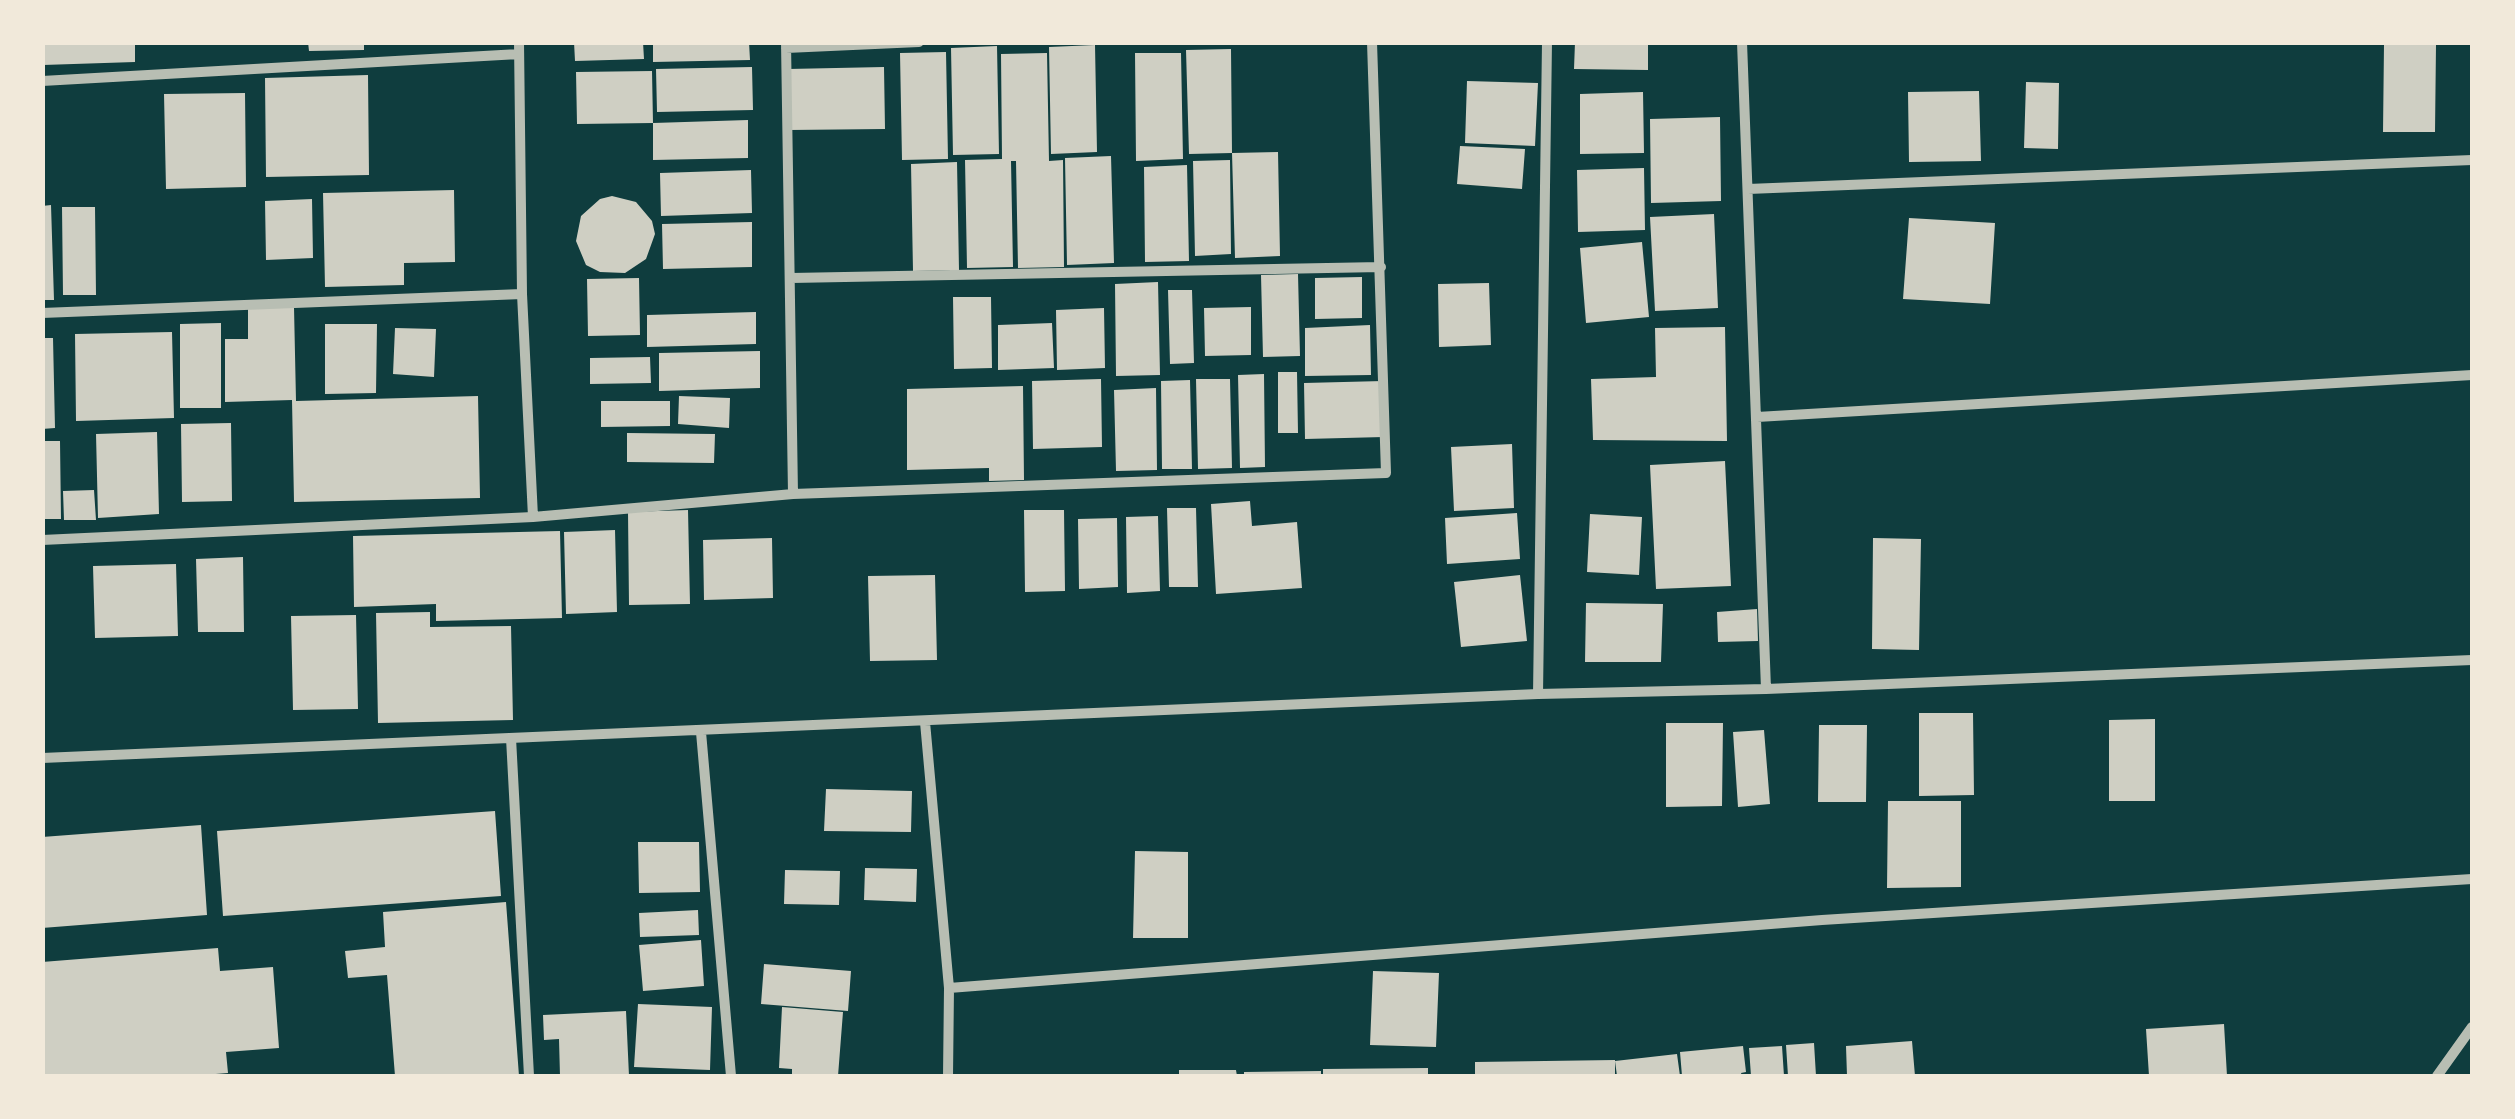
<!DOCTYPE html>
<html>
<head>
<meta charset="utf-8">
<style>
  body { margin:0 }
  #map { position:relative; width:2515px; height:1119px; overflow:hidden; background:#0f3d3e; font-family:"Roboto Condensed",sans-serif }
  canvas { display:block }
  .frame { position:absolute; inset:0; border:45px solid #f1e9da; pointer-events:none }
</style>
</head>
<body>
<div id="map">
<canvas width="2515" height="1119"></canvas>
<div class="frame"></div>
</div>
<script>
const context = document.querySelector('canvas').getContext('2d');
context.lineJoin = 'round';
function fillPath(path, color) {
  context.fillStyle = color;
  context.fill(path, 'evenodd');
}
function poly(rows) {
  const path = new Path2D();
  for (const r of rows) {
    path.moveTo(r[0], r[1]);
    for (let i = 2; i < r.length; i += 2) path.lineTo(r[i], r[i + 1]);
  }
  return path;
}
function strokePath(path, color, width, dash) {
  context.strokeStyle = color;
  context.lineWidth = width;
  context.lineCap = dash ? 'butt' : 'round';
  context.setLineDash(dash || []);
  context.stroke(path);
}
const building = poly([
  [42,42,135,42,135,62,43,65],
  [308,42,364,42,364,50,309,51],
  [574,42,643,42,644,59,575,61],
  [653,42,749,42,750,60,653,62],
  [1575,42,1648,42,1648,70,1574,69],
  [2384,44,2436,45,2435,132,2383,132],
  [1095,45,1097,152,1051,154,1049,47],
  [997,46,999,154,953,155,951,48],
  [1231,49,1232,153,1189,154,1186,50],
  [946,52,948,159,902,160,900,53],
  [1047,53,1049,161,1063,160,1064,267,1018,268,1016,161,1011,161,1013,267,967,268,965,160,1002,159,1001,54],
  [1135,53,1181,53,1183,159,1136,161],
  [752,67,753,110,657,112,656,69],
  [884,67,885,129,789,130,788,69],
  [652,71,653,123,577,124,576,72],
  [368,75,369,175,266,177,265,78],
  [1467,81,1538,83,1535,146,1465,143],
  [2026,82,2059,83,2058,149,2024,148],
  [1979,91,1981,161,1909,162,1908,92],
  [1643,92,1644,153,1580,154,1580,94],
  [245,93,246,187,166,189,164,94],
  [1720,117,1721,201,1651,203,1650,119],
  [748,120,748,158,653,160,653,123],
  [1460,146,1525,149,1522,189,1457,184],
  [1278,152,1280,256,1235,258,1232,153],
  [1111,156,1114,263,1067,265,1065,158],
  [1230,160,1231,254,1195,256,1193,161],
  [957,162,959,270,913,271,911,164],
  [1187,165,1189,261,1145,262,1144,167],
  [1644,168,1645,230,1578,232,1577,170],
  [751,170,752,213,661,216,660,173],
  [454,190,455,262,404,263,404,285,325,287,323,193],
  [612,196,636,202,652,221,655,234,646,259,625,273,600,272,586,265,576,241,581,216,600,199],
  [312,199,313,258,266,260,265,201],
  [51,205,54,300,42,300,42,206],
  [62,207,95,207,96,295,63,295],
  [1714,214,1718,308,1655,311,1650,217],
  [1909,218,1995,223,1990,304,1903,299],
  [752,222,752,267,663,269,662,224],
  [1642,242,1649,317,1586,323,1580,248],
  [1298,274,1300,356,1263,357,1261,275],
  [1362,277,1362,318,1315,319,1315,278],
  [639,278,640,335,588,336,587,279],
  [1158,282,1160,375,1116,376,1115,284],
  [1489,283,1491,345,1439,347,1438,284],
  [1168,290,1192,290,1194,363,1170,364],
  [953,297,991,297,992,368,954,369],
  [294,307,296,401,478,396,480,498,294,502,292,400,225,402,225,339,248,339,248,308],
  [1251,307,1251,355,1205,356,1204,308],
  [1104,308,1105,368,1057,370,1056,310],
  [756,312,756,344,647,347,647,315],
  [221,323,221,408,180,408,180,324],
  [1052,323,1054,368,998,370,998,325],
  [325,324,377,324,376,393,325,394],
  [1370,325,1371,375,1305,376,1305,328],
  [1725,327,1727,441,1593,440,1591,379,1656,377,1655,328],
  [395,328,436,329,434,377,393,374],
  [172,332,174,418,76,421,75,334],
  [42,338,53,338,55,428,42,429],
  [760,351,760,388,659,391,659,353],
  [650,357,651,383,590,384,590,358],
  [1278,372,1297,372,1298,433,1278,433],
  [1264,374,1265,467,1240,468,1238,375],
  [1101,379,1102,447,1033,449,1032,381],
  [1196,379,1230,379,1232,468,1198,469],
  [1190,380,1192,469,1162,469,1161,381],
  [1383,381,1384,437,1305,439,1304,383],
  [1023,386,1024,480,989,481,989,468,907,470,907,389],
  [1156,388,1157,470,1116,471,1114,390],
  [679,396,730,398,729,428,678,424],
  [601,401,670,401,670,426,601,427],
  [231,423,232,501,182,502,181,424],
  [157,432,159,514,98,518,96,434],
  [627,433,715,434,714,463,627,462],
  [42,441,60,441,61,519,42,519],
  [1512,444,1514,508,1454,511,1451,447],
  [1725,461,1731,586,1656,589,1650,465],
  [94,490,96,520,64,520,63,491],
  [1250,501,1252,526,1297,522,1302,588,1216,594,1211,504],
  [1167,508,1196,508,1198,587,1169,587],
  [688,510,690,604,629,605,628,512],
  [1024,510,1064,510,1065,591,1025,592],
  [1517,513,1520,559,1447,564,1445,518],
  [1590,514,1642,517,1639,575,1587,572],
  [1158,516,1160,591,1127,593,1126,517],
  [1117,518,1118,587,1079,589,1078,519],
  [615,530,617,612,566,614,564,532],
  [560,531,562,618,436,621,436,604,354,607,353,536],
  [772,538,773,598,704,600,703,540],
  [1873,538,1921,539,1919,650,1872,649],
  [243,557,244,632,198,632,196,559],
  [176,564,178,636,95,638,93,566],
  [935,575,937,660,870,661,868,576],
  [1520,575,1527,641,1461,647,1454,582],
  [1586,603,1663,604,1661,662,1585,662],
  [1757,609,1758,641,1718,642,1717,612],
  [430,612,430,627,511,626,513,720,378,723,376,613],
  [356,615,358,709,293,710,291,616],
  [1919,713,1973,713,1974,795,1919,796],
  [2155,719,2155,801,2109,801,2109,720],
  [1666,723,1723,723,1722,806,1666,807],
  [1819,725,1867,725,1866,802,1818,802],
  [1764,730,1770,804,1738,807,1733,732],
  [826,789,912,791,911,832,824,831],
  [1888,801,1961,801,1961,887,1887,888],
  [495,811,501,896,223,916,217,831],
  [201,825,207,915,42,928,42,837],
  [638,842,699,842,700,892,639,893],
  [1135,851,1188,852,1188,938,1133,938],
  [865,868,917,869,916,902,864,900],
  [785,870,840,871,839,905,784,904],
  [506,902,519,1076,395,1076,387,975,348,978,345,951,385,947,383,912],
  [698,910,699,935,640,937,639,913],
  [701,940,704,986,643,991,639,945],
  [218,948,220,971,273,967,279,1048,226,1052,228,1073,191,1076,42,1076,42,962],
  [764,964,851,971,848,1011,761,1004],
  [1373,971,1439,973,1436,1047,1370,1045],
  [638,1004,712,1007,710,1070,634,1067],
  [782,1007,843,1012,838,1076,792,1076,792,1069,779,1068],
  [626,1011,629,1076,560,1076,559,1039,544,1040,543,1015],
  [2224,1024,2227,1076,2149,1076,2146,1029],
  [1912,1041,1915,1076,1847,1076,1846,1046],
  [1814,1043,1816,1076,1788,1076,1786,1045],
  [1743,1046,1746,1072,1741,1073,1742,1076,1682,1076,1680,1052],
  [1782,1046,1784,1076,1751,1076,1749,1048],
  [1677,1054,1680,1076,1617,1076,1615,1061],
  [1615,1060,1615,1076,1475,1076,1475,1062],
  [1428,1068,1428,1076,1323,1076,1323,1069],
  [1179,1070,1236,1070,1237,1076,1179,1076],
  [1321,1071,1321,1076,1244,1076,1244,1072]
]);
const minor = poly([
  [519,42,522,294,533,517],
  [1742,42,1766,689],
  [786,48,919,42],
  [42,81,519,54],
  [1748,189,2472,160],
  [791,278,1381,267],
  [42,313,522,294],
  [1757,417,2472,375],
  [793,494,1386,473,1372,42],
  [42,540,533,517,793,494,786,42],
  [1538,694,1547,42],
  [925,722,949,988,948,1076],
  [701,732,731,1076],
  [511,738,529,1076],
  [42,758,1538,694,1766,689,2472,660],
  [949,988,1822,920,2472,879],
  [2437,1076,2472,1027]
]);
fillPath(building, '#cfcfc3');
strokePath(minor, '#b8beb3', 10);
</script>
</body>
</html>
